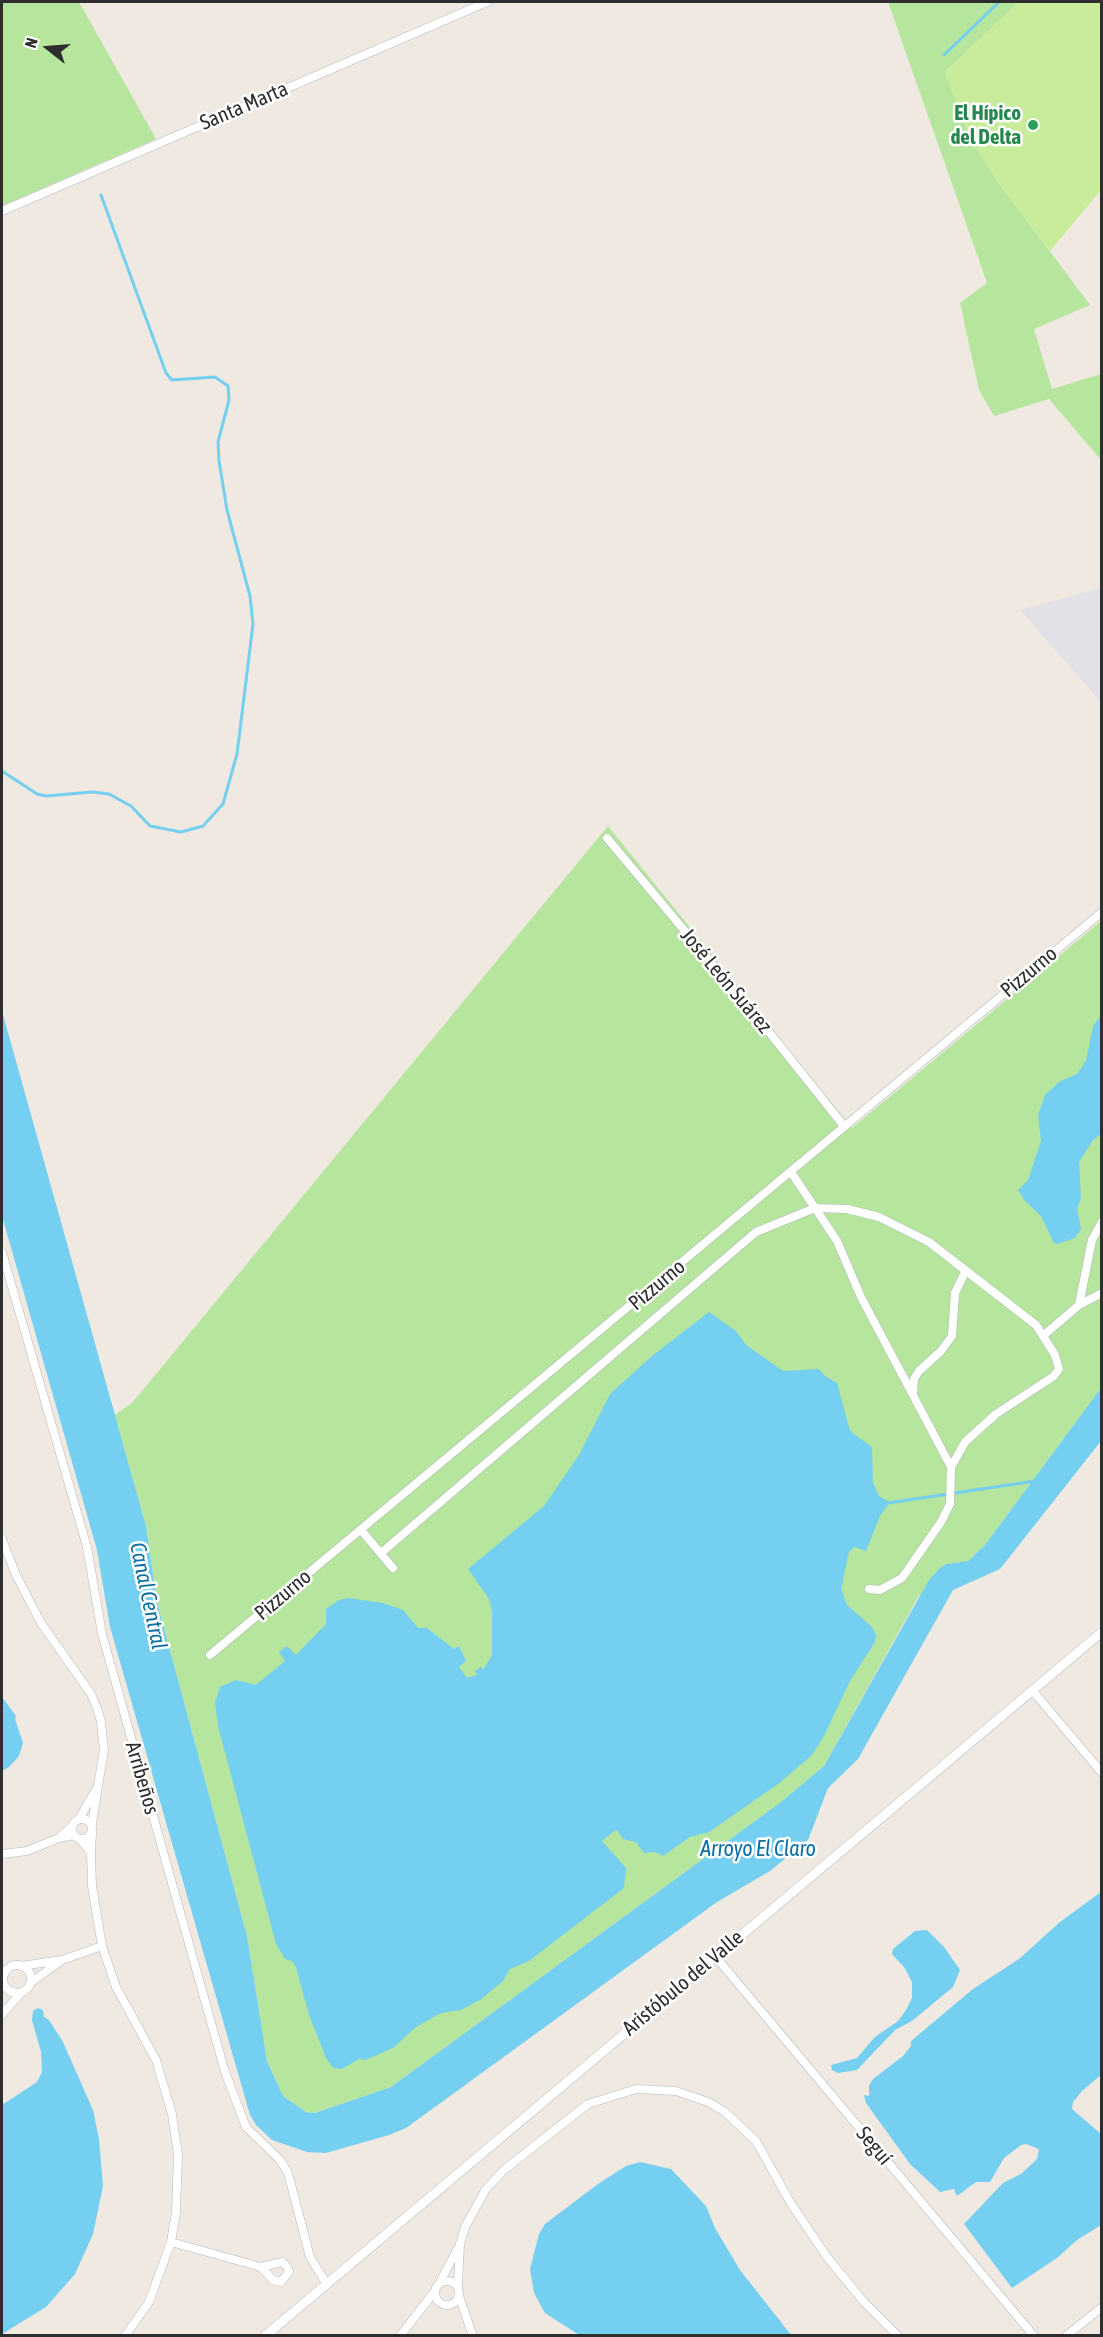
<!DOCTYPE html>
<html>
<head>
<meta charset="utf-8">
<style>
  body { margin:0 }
  #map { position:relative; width:1103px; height:2337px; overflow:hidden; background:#efe9e1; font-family:"Asap Condensed",sans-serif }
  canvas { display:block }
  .frame { position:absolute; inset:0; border:3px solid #2e2e2e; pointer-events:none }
  .north { position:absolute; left:18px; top:18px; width:60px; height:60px; -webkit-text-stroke:4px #fff; paint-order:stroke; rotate:287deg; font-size:16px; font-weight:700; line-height:24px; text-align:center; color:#2e2e2e }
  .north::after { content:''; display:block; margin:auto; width:21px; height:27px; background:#2e2e2e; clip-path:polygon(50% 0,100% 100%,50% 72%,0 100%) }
</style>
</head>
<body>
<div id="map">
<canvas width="1103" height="2337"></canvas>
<div class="frame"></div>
<div class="north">N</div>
</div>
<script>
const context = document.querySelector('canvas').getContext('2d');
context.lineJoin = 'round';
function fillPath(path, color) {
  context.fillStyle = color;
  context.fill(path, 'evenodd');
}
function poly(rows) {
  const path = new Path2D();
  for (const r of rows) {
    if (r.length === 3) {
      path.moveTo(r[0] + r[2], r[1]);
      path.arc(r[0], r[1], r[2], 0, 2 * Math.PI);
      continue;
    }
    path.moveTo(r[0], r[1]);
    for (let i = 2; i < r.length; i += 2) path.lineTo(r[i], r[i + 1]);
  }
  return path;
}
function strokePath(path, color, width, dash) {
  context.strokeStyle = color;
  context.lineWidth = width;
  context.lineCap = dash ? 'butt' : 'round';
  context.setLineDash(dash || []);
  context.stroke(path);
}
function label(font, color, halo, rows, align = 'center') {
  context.font = font + ' "Asap Condensed",sans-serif';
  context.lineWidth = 5;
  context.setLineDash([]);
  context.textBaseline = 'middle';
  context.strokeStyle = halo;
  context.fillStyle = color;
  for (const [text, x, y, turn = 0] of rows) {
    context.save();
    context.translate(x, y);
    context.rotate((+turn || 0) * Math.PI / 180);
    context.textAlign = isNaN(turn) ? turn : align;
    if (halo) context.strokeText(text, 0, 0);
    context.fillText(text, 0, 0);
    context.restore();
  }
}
const industrial = poly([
  [1101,588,1102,588,1101,702,1020,610]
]);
const green = poly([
  [2,2,79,2,156,139,2,206],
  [888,2,1019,2,945,72,971,139,998,182,1090,305,1034,329,1052,389,1101,374,1101,460,1049,399,994,416,979,390,960,303,987,283],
  [608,826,852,1128,1101,921,1101,1388,985,1545,968,1561,947,1564,917,1599,824,1766,781,1802,391,2087,315,2113,306,2112,283,2096,267,2061,247,1936,157,1602,146,1526,115,1415,133,1402]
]);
const pitch = poly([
  [1019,2,1101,2,1101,190,1050,251,998,182,970,139,945,72]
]);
const water = poly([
  [2,1011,146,1526,157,1602,247,1936,267,2061,283,2096,306,2112,315,2113,391,2087,781,1802,824,1766,929,1580,940,1568,947,1564,968,1561,985,1545,1101,1388,1101,1441,1000,1569,953,1590,858,1759,828,1788,808,1840,770,1871,717,1902,406,2128,389,2135,326,2153,307,2152,272,2140,256,2125,250,2115,110,1627,97,1550,2,1216],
  [1101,1014,1101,1134,1093,1140,1079,1162,1081,1198,1077,1209,1081,1229,1075,1238,1057,1244,1054,1243,1041,1216,1025,1201,1018,1190,1028,1180,1041,1141,1038,1115,1045,1095,1059,1082,1077,1074,1086,1061,1093,1027],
  [709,1312,736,1331,746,1345,783,1371,819,1369,825,1376,837,1383,850,1431,872,1447,873,1483,879,1496,888,1501,888,1505,880,1516,866,1551,854,1547,849,1552,841,1589,847,1605,872,1627,876,1635,875,1642,850,1681,823,1738,811,1756,778,1784,709,1832,690,1837,663,1856,655,1852,644,1853,636,1842,623,1839,617,1830,613,1832,602,1841,626,1868,624,1888,529,1961,510,1969,503,1981,480,2000,461,2010,441,2013,416,2027,393,2048,365,2060,359,2059,342,2069,333,2068,326,2058,309,2015,296,1967,292,1961,285,1959,276,1944,218,1726,215,1703,220,1687,236,1680,256,1685,285,1661,279,1652,287,1646,296,1655,326,1624,326,1609,339,1600,348,1598,383,1603,403,1610,418,1628,427,1628,454,1649,459,1646,466,1661,459,1667,467,1678,477,1675,475,1671,481,1667,483,1670,492,1655,492,1611,489,1599,468,1569,544,1506,579,1455,610,1394,652,1356],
  [2,1697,16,1716,15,1719,23,1743,19,1756,9,1767,2,1771],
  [1101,1892,1101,2075,1082,2091,1073,2102,1072,2109,1101,2134,1101,2225,1077,2240,1057,2258,1012,2288,964,2224,1003,2183,1021,2174,1037,2159,1039,2149,1026,2144,1021,2145,1004,2158,990,2182,976,2182,957,2196,954,2189,940,2192,910,2164,866,2103,864,2095,869,2096,869,2086,873,2079,903,2056,911,2046,911,2041,973,1989,1019,1959,1060,1922],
  [927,1930,944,1947,960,1970,953,1987,912,2021,895,2030,857,2070,838,2073,832,2070,831,2065,857,2058,875,2037,898,2021,906,2010,912,1998,912,1982,904,1967,892,1954,893,1949,915,1931],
  [38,2008,43,2010,44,2017,49,2020,63,2042,93,2110,99,2139,103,2186,93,2234,75,2274,46,2307,2,2334,2,2105,37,2082,42,2072,41,2052,32,2020,33,2011],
  [640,2162,671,2169,706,2206,715,2228,740,2270,791,2335,579,2335,545,2313,534,2293,530,2269,539,2234,545,2224,598,2184,626,2166]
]);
const stream = poly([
  [944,55,999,2],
  [2,771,37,794,46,796,92,792,109,794,131,806,150,826,181,832,203,826,223,804,237,754,253,624,250,596,227,510,219,461,218,442,229,400,228,386,215,377,172,380,166,373,101,195],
  [888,1503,1035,1481]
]);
const minor = poly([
  [2,211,487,2],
  [607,838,761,1022,844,1126],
  [791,1172,837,1241,861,1297,951,1467,950,1504,941,1522,902,1578,880,1590,869,1589],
  [2,1252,87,1547,102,1634,225,2072,246,2127,280,2160,288,2173,310,2257,326,2283],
  [1079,1305,1102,1293],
  [1044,1335,1079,1305,1092,1240,1102,1222],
  [913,1393,914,1379,919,1371,941,1351,952,1336,955,1293,965,1272],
  [361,1530,393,1568],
  [2,1539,16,1575,41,1623,91,1694,97,1708,101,1722,104,1750,98,1786],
  [381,1553,756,1232,815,1208,847,1209,879,1217,929,1242,1036,1325,1055,1355,1059,1369,1054,1376,996,1414,965,1442,951,1467],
  [210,1655,1102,912],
  [1032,1690,1102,1773],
  [82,1829,10],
  [79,1819,98,1786,92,1825],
  [73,1825,59,1838,74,1835],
  [80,1839,91,1853,92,1833],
  [91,1853,92,1886,102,1946,116,1987,156,2060,172,2114,178,2155,176,2212,171,2242,149,2302,125,2336],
  [2,1854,27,1851,59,1838],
  [715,1956,1034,2336],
  [62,1960,102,1946],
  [17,1979,14],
  [21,1966,62,1960,30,1983],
  [2,2014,23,1991],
  [171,2242,261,2267],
  [282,2262,287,2266,289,2272,281,2282,273,2280,261,2267,282,2262],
  [447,2293,12],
  [440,2282,458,2248],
  [458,2286,460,2244,465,2227,486,2189,505,2169,588,2104,636,2089,676,2091,708,2102,725,2112,756,2141,790,2202,827,2257,864,2302,898,2336],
  [459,2296,473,2336],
  [400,2336,435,2291],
  [1066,2336,1102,2307]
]);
const tertiary = poly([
  [265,2336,1102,1632]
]);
const markers = [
  [1033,125,6,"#2e9e5b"]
];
const streetNames = [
  ["Santa Marta",244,106,-23],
  ["Pizzurno",1029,972,-40],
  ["José León Suárez",726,981,50],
  ["Pizzurno",657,1285,-40],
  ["Pizzurno",283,1595,-40],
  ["Arribeños",142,1778,74],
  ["Aristóbulo del Valle",683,1983,-40],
  ["Seguí",874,2146,50]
];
const leisureNames = [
  ["El Hípico",1021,113],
  ["del Delta",1021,137]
];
const waterNames = [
  ["Canal Central",148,1596,78],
  ["Arroyo El Claro",758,1849]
];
fillPath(industrial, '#e3e1e8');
fillPath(green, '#b6e59e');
fillPath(pitch, '#c9ec9a');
fillPath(water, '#75cff0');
strokePath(stream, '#75cff0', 3);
strokePath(minor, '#b4b7c1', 9);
strokePath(tertiary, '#b4b7c1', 10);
strokePath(minor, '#fff', 8);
strokePath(tertiary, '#fff', 9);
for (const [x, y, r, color] of markers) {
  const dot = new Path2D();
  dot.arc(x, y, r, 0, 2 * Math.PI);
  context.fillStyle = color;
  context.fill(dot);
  strokePath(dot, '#fff', 2);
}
label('21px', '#2e2e2e', '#fff', streetNames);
label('bold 21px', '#27864d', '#fff', leisureNames, 'right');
label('italic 22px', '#0d6fa3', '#fff', waterNames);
</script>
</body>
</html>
